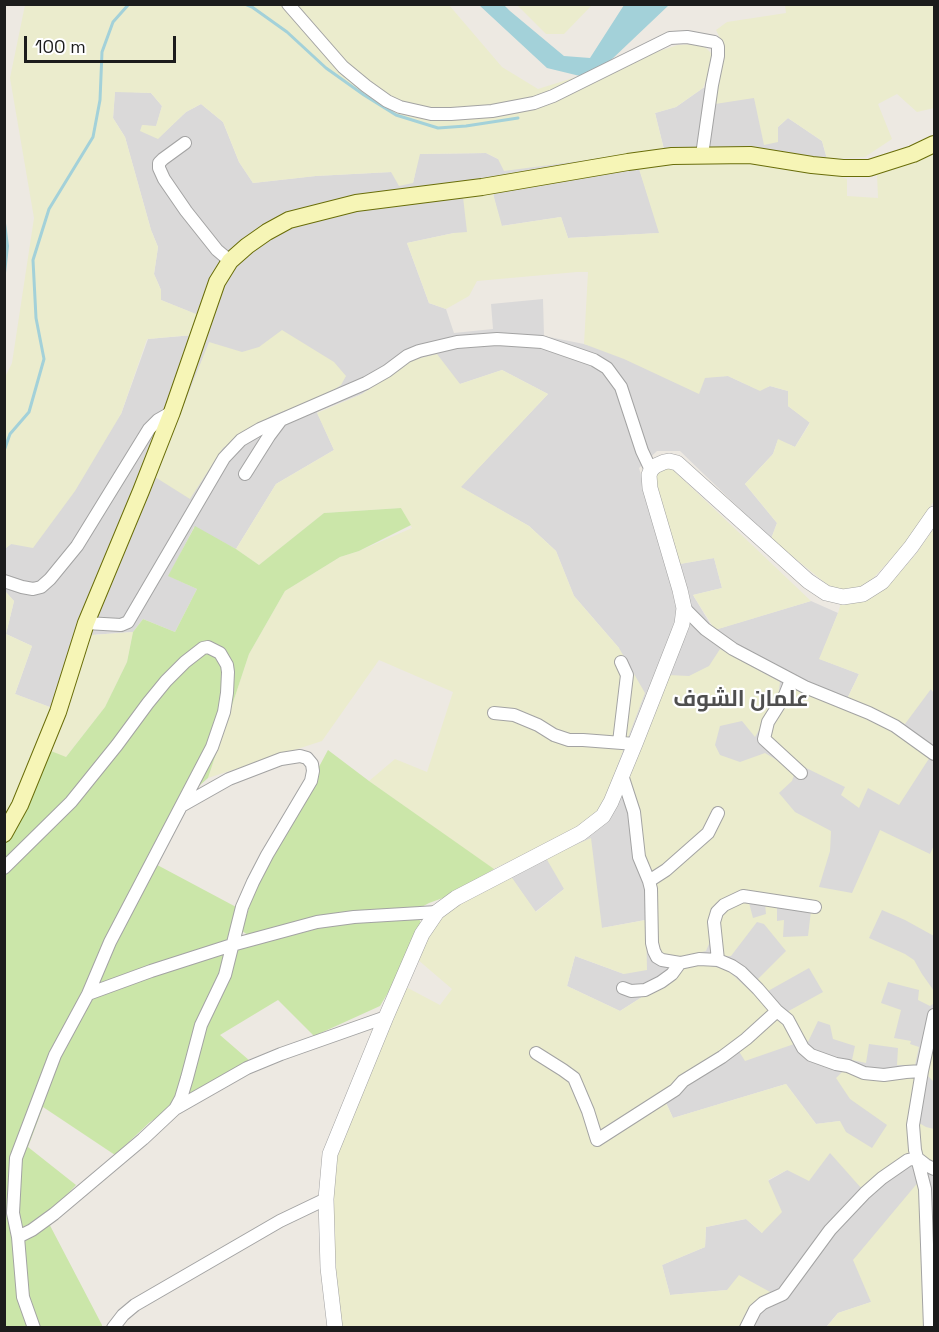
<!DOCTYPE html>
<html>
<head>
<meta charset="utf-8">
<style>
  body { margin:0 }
  #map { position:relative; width:939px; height:1332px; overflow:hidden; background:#ede9e2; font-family:"Space Grotesk",sans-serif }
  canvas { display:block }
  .frame { position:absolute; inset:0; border:6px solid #1c1c1c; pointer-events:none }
  .scale { position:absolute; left:24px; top:36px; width:152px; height:27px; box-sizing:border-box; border:3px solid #1c1c1c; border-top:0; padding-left:8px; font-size:18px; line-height:21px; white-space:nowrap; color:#1c1c1c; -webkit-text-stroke:4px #fff; paint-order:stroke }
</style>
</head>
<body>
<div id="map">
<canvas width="939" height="1332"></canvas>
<div class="frame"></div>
<div class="scale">100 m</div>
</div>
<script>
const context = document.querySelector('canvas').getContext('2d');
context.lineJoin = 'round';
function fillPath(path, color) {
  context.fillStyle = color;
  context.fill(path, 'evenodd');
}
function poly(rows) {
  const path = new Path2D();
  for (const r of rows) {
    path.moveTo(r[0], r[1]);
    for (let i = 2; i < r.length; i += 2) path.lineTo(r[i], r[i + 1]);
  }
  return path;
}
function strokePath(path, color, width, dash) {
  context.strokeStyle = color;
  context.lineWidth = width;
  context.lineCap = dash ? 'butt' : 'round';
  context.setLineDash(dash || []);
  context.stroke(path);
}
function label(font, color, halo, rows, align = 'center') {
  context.font = font + ' "Space Grotesk",Cairo,sans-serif';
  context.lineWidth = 4.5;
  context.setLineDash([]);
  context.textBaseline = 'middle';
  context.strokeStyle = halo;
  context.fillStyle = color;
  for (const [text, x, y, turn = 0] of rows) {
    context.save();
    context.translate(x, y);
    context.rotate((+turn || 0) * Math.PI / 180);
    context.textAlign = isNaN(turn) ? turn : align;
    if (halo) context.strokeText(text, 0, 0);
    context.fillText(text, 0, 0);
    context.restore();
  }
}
const residential = poly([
  [717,87,754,98,778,127,788,118,822,141,827,159,639,168,660,233,568,238,561,217,501,226,492,190,467,233,454,233,407,243,429,303,446,309,454,333,493,329,491,304,543,299,544,336,584,344,705,377,728,376,759,390,770,386,788,391,788,406,810,422,795,447,778,440,773,454,745,484,777,523,771,539,680,451,657,451,639,468,668,566,714,558,722,588,693,595,714,630,811,601,838,613,820,659,859,674,847,699,931,689,934,693,934,1327,871,1302,838,1313,826,1327,740,1327,744,1316,727,1290,670,1295,662,1265,705,1247,706,1227,746,1219,762,1233,768,1181,787,1170,840,1121,816,1124,786,1084,673,1118,661,1092,734,1041,796,1043,664,983,620,1011,567,986,575,956,624,974,645,920,602,928,564,889,535,912,503,866,619,648,574,596,556,551,529,526,460,487,548,394,502,370,460,384,412,360,362,394,317,412,334,450,276,484,236,549,194,527,169,576,197,589,175,632,143,619,133,632,92,635,63,712,15,694,32,646,6,634,14,601,5,591,4,549,11,544,121,414,148,339,193,335,200,316,161,300,161,290,154,274,158,247,151,230,125,137,113,118,115,91,151,93,162,106,156,127,142,125,158,138,186,112,201,104,223,122,239,162,253,183,315,176,391,172,413,183,419,154,486,153,498,159,664,149,655,113,676,107,703,88]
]);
const farmland = poly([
  [25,5,449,5,502,67,538,89,678,45,695,44,704,46,712,54,712,64,703,88,676,107,655,113,664,150,504,171,498,159,486,153,420,154,413,183,399,186,391,172,316,176,253,183,239,162,223,122,201,104,186,112,158,139,140,131,142,125,156,126,162,106,151,93,115,92,113,118,125,137,151,230,158,247,154,274,161,290,161,300,201,316,193,335,147,339,121,414,75,491,33,548,11,544,5,549,5,377,12,363,34,218,10,78],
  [517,5,592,5,564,34,546,34],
  [785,5,934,5,934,108,917,112,897,94,878,104,892,139,865,157,827,159,822,141,788,118,778,127,778,142,764,145,754,98,715,104,723,44,716,30,727,22,786,13],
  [934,153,934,501,903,546,865,587,849,590,834,590,771,539,777,523,745,484,773,454,778,439,795,447,810,423,788,406,788,391,770,386,760,391,728,376,705,378,699,394,624,359,584,344,588,272,577,272,477,281,469,296,446,309,429,303,407,243,454,233,467,232,463,197,492,190,502,226,561,217,568,238,659,233,639,169,688,161,727,159,815,169,847,179,847,196,878,198,877,174,924,158],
  [282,330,334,362,346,376,341,385,326,395,271,416,223,448,190,499,155,477,209,342,242,352,259,347],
  [437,354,460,384,502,370,548,394,461,487,529,526,556,551,574,596,619,648,645,693,599,814,577,831,493,869,369,781,395,759,427,772,453,692,379,660,322,741,208,778,249,654,285,591,340,557,359,551,412,528,401,508,324,513,259,565,236,549,276,484,334,450,317,413,362,394,412,360],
  [670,467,811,601,715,630,693,595,722,588,714,558,680,564,654,484,656,475,662,468],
  [934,528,934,693,931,689,905,724,847,699,859,674,819,659,838,613,841,603,868,600,889,585,916,554],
  [5,591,14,601,6,634,32,646,15,694,55,709,5,820],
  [133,632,127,662,105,707,65,758,51,751,63,712,92,635],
  [720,649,780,682,778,698,755,737,742,721,720,726,715,745,720,755,740,762,765,753,792,769,794,775,792,781,779,793,795,812,831,831,830,851,819,887,852,893,880,830,930,854,934,845,934,936,905,920,882,910,869,938,905,954,914,960,922,974,934,991,933,1004,930,1006,918,1000,919,990,888,982,881,1003,901,1010,894,1038,911,1041,910,1044,919,1047,915,1065,897,1065,898,1048,869,1044,866,1063,852,1060,855,1046,833,1039,830,1025,818,1021,808,1042,785,1013,823,992,809,968,768,991,757,980,786,951,764,924,757,922,731,956,720,956,716,921,722,910,748,899,753,918,766,914,765,903,777,904,777,921,784,920,783,937,808,936,811,911,818,905,811,899,791,899,743,892,728,896,716,903,712,909,709,944,706,951,679,957,660,954,641,852,628,773,668,675,689,676,709,666],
  [794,689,799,689,829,699,898,733,930,757,899,805,868,788,859,808,841,795,845,787,802,766,769,739,770,726],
  [591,838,602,928,646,920,647,970,624,974,575,956,567,986,620,1011,664,983,683,966,699,964,726,969,771,1009,797,1043,745,1061,733,1042,661,1092,673,1118,786,1084,816,1124,840,1121,846,1132,872,1148,887,1125,850,1099,836,1078,846,1068,916,1075,908,1113,919,1123,926,1127,934,1129,934,1165,908,1153,862,1189,830,1153,809,1181,787,1170,768,1180,782,1212,762,1233,746,1219,706,1227,705,1247,662,1265,670,1295,727,1290,739,1275,772,1293,744,1316,740,1327,342,1327,332,1233,333,1159,406,987,440,1005,452,989,417,959,432,927,454,907,510,875,536,912,564,889,546,858],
  [931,1043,934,1044,934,1082,924,1072],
  [920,1180,928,1327,826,1328,838,1313,871,1302,853,1260]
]);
const grass = poly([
  [401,508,411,525,359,551,340,557,285,591,249,654,208,778,173,809,146,859,238,908,228,937,225,953,316,929,357,922,419,918,421,924,389,991,380,1006,314,1036,278,1000,220,1035,250,1061,150,1122,115,1155,43,1107,28,1147,76,1185,58,1204,44,1214,102,1325,102,1327,5,1328,5,845,16,827,51,751,66,757,105,707,127,662,133,632,143,619,175,632,197,589,168,576,195,526,236,549,259,565,324,513],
  [328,750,369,781,494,869,451,895,429,903,416,910,334,913,248,935,242,931,257,882]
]);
const water = poly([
  [479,5,504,5,510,11,564,56,590,58,624,5,669,5,610,61,584,77,547,68],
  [4,208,9,246,5,282,4,282]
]);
const stream = poly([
  [245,4,252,7,287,32,326,68,364,95,396,115,438,128,466,126,518,118],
  [4,451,10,434,29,412,44,359,36,318,33,260,49,209,93,137,100,100,102,52,113,22,129,4]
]);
const minor = poly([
  [288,4,343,67,366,86,387,101,400,107,431,114,451,114,492,111,534,103,553,96,670,38,687,37,714,42,717,44,718,47,718,56,712,85,702,155],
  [185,143,163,159,159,163,159,168,164,179,186,211,217,250,230,261],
  [245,474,269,436,281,420],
  [4,581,22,587,33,589,41,587,50,579,77,546,149,429,158,420,172,412],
  [684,608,705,629,733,649,805,687,869,713,895,726,934,754],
  [86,623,121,625,128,622,224,458,241,440,260,429,366,383,387,371,407,356,419,351,457,342,497,339,542,342,594,360,607,368,621,387,642,451,651,470],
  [791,680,785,695,768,722,764,739,801,773],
  [494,713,514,715,538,725,554,735,569,740,583,740,635,744],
  [619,742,627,675,621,662],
  [622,775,634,812,639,857,649,881,651,889,652,943,654,951,657,957,662,960,680,963,699,959,718,960,732,966,741,972,758,989,777,1011,788,1020,803,1048,811,1055,836,1064,848,1066,864,1073,884,1075,906,1072,922,1071],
  [4,868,71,802,117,745,148,703,166,681,185,662,203,648,208,647,220,653,227,665,228,672,227,693,224,712,212,747,110,942,88,994,55,1055,16,1158,13,1213,18,1237,23,1297,34,1328],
  [649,881,666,870,708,833,718,813],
  [718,960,714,922,717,912,724,905,743,896,815,907],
  [623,988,631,991,645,990,661,982,672,974,680,963],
  [88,994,151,971,232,945,317,922,354,917,437,912],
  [536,1053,563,1070,574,1078,588,1111,597,1140,675,1090,683,1081,722,1057,746,1039,777,1011],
  [175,1109,181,1098,187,1078,201,1025,225,975,242,907,253,882,267,855,311,781,313,771,312,764,307,758,300,756,281,759,229,779,183,805],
  [18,1237,32,1230,54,1214,143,1139,175,1109,247,1068,281,1054,386,1017],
  [113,1328,123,1315,135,1305,280,1221,326,1199],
  [746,1328,755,1310,763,1303,783,1294,830,1230,865,1193,882,1178,908,1160,917,1158,926,1165,934,1169],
  [930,1328,925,1189,915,1150,913,1125,922,1071,934,1015]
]);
const tertiary = poly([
  [335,1328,328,1268,326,1199,330,1154,386,1017,422,934,437,912,456,898,581,833,603,816,611,802,635,744,677,637,682,624,684,608,680,590,650,488,649,475,651,470,655,466,664,462,669,461,677,463,808,581,826,593,843,597,863,594,882,582,911,547,934,514]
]);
const secondary = poly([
  [4,834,20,805,58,712,86,623,141,491,172,412,217,282,230,261,247,246,267,232,289,220,356,203,482,187,628,162,672,156,750,155,812,165,843,168,869,168,913,154,934,144]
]);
const quarterNames = [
  ["علمان الشوف",741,700]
];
fillPath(residential, '#dad9d9');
fillPath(farmland, '#ebeccd');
fillPath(grass, '#cbe6a9');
fillPath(water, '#a3d1d9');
strokePath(stream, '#a3d1d9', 3);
strokePath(minor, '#a3a3a3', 14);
strokePath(tertiary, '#a3a3a3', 16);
strokePath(secondary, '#696d09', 18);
strokePath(minor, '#fff', 12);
strokePath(tertiary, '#fff', 15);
strokePath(secondary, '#f6f5b6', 16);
label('bold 22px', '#4f4f4f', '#fff', quarterNames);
</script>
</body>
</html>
